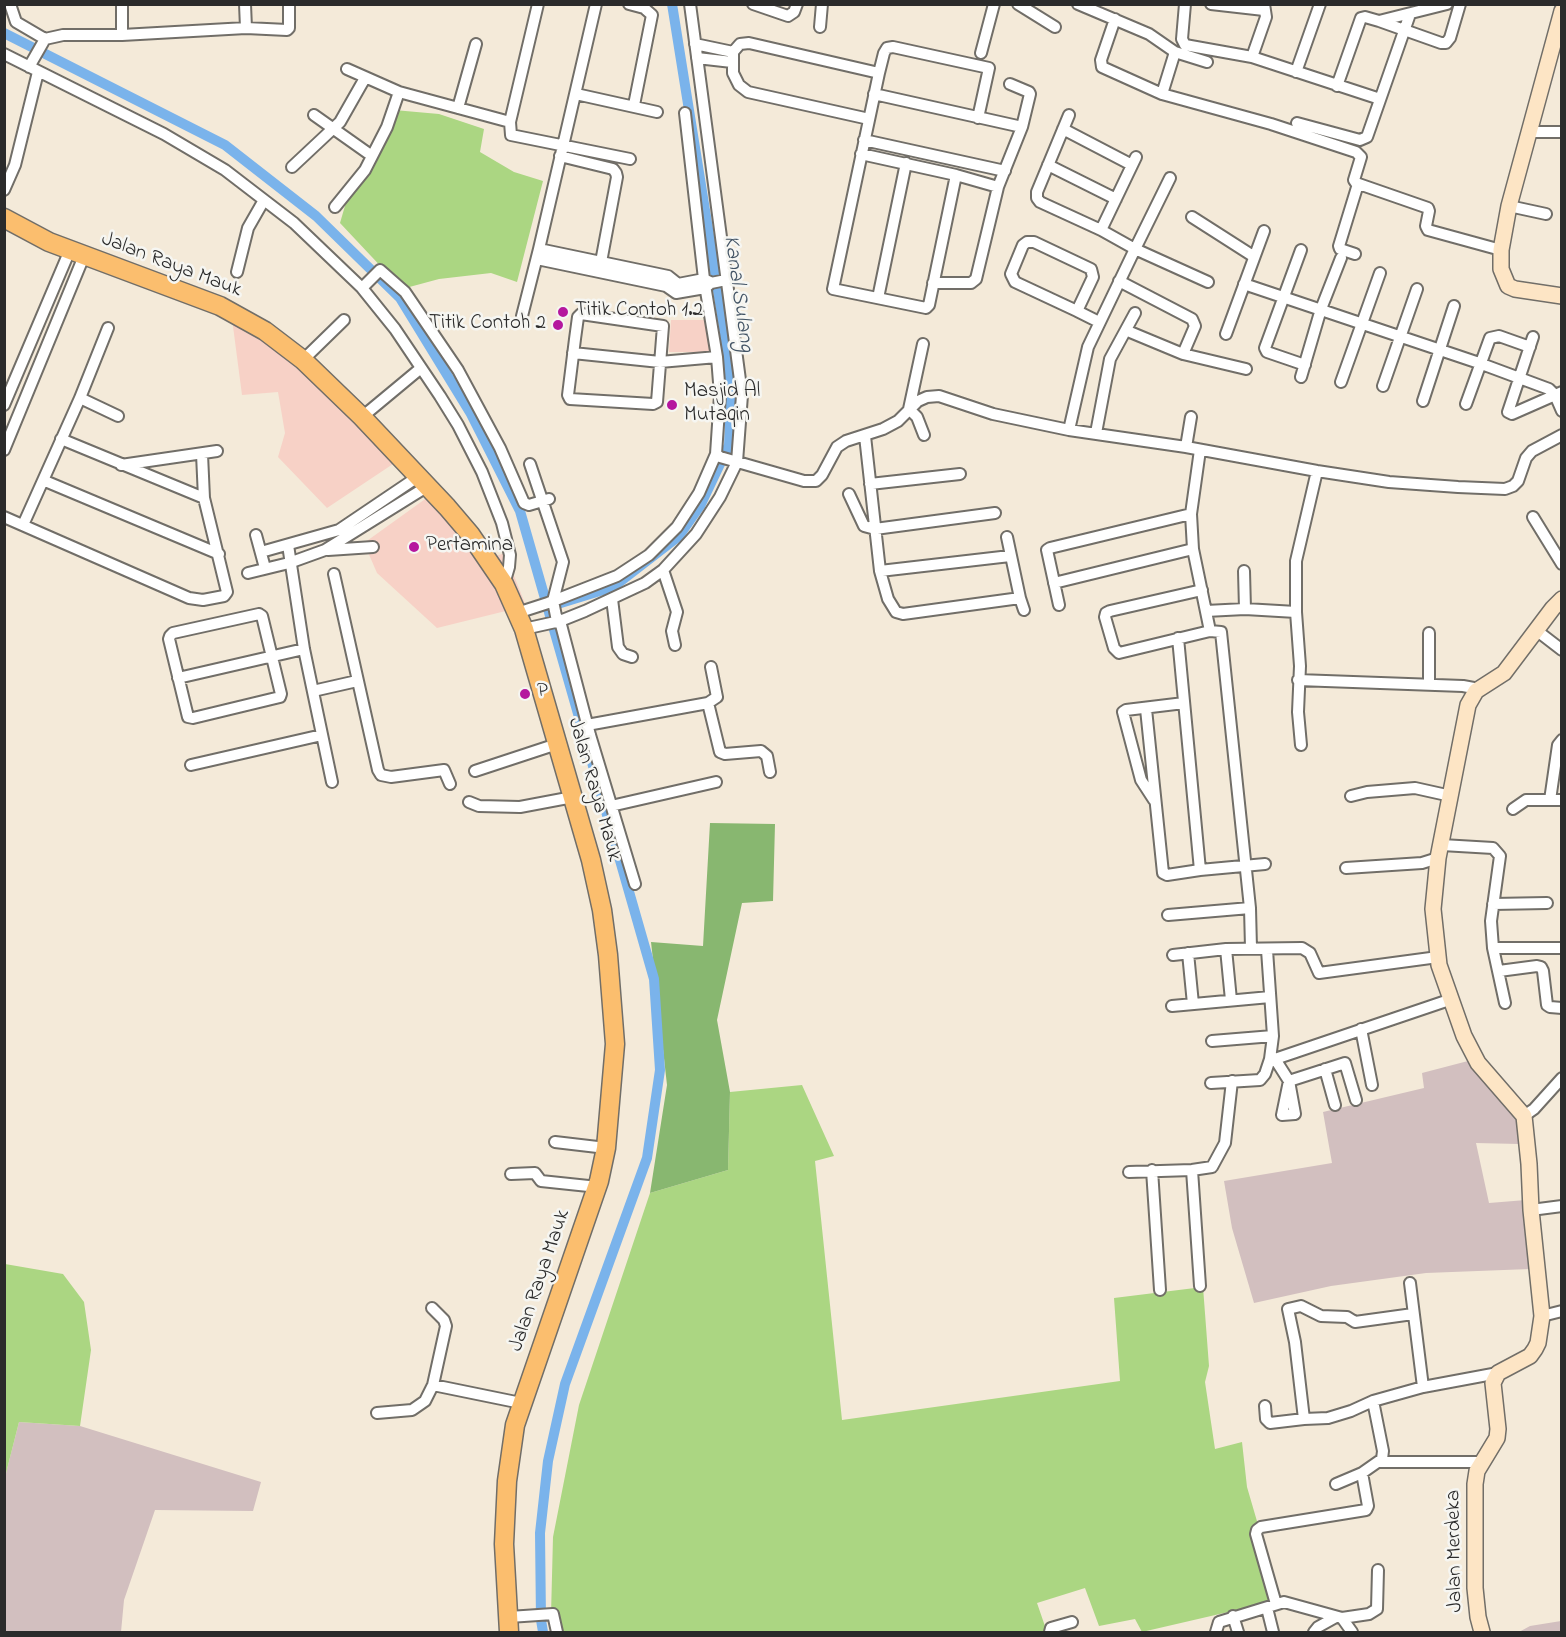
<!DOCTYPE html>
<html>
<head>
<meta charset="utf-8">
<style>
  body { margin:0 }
  #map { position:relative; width:1566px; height:1637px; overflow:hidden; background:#f4ead9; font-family:"Indie Flower",sans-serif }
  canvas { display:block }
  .frame { position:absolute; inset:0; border:6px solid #2b2b2b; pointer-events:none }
</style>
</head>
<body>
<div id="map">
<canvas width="1566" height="1637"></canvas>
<div class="frame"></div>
</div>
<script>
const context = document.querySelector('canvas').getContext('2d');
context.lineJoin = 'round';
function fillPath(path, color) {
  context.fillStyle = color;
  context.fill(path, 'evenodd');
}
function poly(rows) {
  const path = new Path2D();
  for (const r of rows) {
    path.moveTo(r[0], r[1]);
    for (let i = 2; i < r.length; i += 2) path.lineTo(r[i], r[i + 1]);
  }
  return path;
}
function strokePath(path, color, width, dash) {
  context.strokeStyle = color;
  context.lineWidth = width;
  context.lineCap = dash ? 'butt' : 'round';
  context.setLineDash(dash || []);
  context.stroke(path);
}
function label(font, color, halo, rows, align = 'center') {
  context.font = font + ' "Indie Flower",sans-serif';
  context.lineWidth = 5;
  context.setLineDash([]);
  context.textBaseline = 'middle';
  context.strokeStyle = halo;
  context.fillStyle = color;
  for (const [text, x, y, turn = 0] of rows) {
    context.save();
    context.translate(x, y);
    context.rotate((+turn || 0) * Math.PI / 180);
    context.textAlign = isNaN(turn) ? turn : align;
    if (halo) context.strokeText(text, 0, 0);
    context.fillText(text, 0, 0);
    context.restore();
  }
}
const built = poly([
  [231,311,283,342,493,557,505,553,526,606,437,628,377,573,364,543,428,497,393,464,327,508,278,457,285,433,278,392,242,395],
  [671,320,706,320,711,352,669,352]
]);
const industrial = poly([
  [1468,1061,1517,1117,1519,1144,1476,1143,1489,1203,1526,1200,1530,1269,1426,1273,1331,1286,1254,1303,1232,1228,1224,1181,1332,1163,1323,1112,1424,1088,1422,1073],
  [19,1422,80,1426,261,1482,253,1511,155,1510,124,1600,121,1632,5,1632,5,1477],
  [1561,1621,1561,1632,1519,1632,1530,1626]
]);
const green = poly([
  [394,110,439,114,484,129,480,152,514,172,543,181,517,282,491,273,439,279,402,289,340,223,349,192],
  [802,1085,834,1156,815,1161,842,1420,1120,1381,1114,1298,1203,1287,1209,1366,1205,1382,1215,1449,1242,1442,1247,1487,1280,1600,1142,1632,1135,1619,1099,1626,1085,1588,1037,1603,1047,1632,554,1632,551,1615,553,1537,579,1405,650,1193,728,1170,730,1092],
  [5,1264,63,1274,84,1302,91,1350,80,1426,19,1422,5,1477]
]);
const forest = poly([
  [710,823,775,824,773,901,742,903,717,1020,730,1092,728,1170,650,1193,667,1085,651,942,703,946]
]);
const canal = poly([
  [4,33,225,145,316,216,400,298,471,414,520,511,654,979,660,1070,647,1158,565,1384,548,1461,540,1533,541,1620,543,1632],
  [551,606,613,587,679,536,700,506,729,445,731,399,725,335,672,4]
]);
const street = poly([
  [10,4,16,22,45,39],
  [122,4,122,35],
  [245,4,246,28],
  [629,4,644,8,652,15,634,105],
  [753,4,788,16,794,12,797,4],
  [1018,4,1055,27],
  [1078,4,1149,34,1175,52,1162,94],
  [1185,4,1182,39,1185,45,1252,57,1380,99],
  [1211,4,1264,10],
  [1115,19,1101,60,1102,67,1162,94,1271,124,1356,152,1361,157,1354,180,1356,183,1428,208,1429,211,1426,226,1428,230,1501,250],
  [1379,21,1447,4],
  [820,27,822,4],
  [695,44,733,52],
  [1175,52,1207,62],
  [981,53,994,4],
  [4,54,164,134,225,170,294,223,362,288,395,329,440,396,458,425,482,472,502,523,510,555,509,567,504,584],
  [1252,57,1266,17,1264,4],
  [697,58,732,62],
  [29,67,45,39,63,35,122,35,246,28,287,30,289,28,289,4],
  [347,69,399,92,510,122,511,135,630,159],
  [1296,72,1320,4],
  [1337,86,1361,18,1365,17,1379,21,1441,43,1446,43,1450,38,1460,4],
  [576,94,657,112],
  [874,94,1022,127,1030,94,1029,92,1010,84],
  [458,108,476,44],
  [685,113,704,279,717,357,720,395,716,454,720,457,804,481,816,481,822,475,837,447,846,441,883,429,898,421,918,401,927,397,939,396,993,414,1069,430,1186,447,1317,471,1389,482,1458,487,1505,489,1513,486,1518,481,1526,458,1532,451,1562,435],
  [314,115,372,156],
  [1069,115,1037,192,1037,198,1040,202,1101,230,1135,249,1088,347,1069,430],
  [869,119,748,92,739,85,733,73,733,52,740,44,749,43,879,73],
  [510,122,538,4],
  [1297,123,1360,140,1367,137,1410,14],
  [1063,129,1132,165],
  [1528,132,1562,132],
  [864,140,1005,171],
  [861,154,956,175,998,187],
  [560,156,613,169,616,173,617,177,601,262],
  [1048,165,1116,199],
  [292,167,340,122,365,78],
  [956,175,929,305,926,308,833,289,879,73,884,53,887,48,893,47,989,68,978,118],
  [1170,178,1135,249,1208,282],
  [4,190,15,165,38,72],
  [1509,206,1546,214],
  [335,207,365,170,387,127,399,92],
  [1192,217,1253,256],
  [1101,230,1136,157],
  [539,249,668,276,678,284,704,279,710,282],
  [1301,250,1265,348,1267,352,1305,365],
  [1355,254,1340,249,1339,246,1358,184],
  [537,259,666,286,676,293,705,288,711,283,726,280],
  [237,272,248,228,264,200],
  [1119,281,1192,319,1195,326,1183,354],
  [933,283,971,283,976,279,998,187,1022,127],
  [1244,284,1479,363,1549,389,1555,395,1562,411],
  [362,288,380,270,405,292,458,370,500,448,524,503,529,505,549,499],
  [878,298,906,163],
  [1077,311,1093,277,1091,269,1034,242,1027,242,1023,245,1011,274,1015,282,1077,311,1099,322],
  [581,314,663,326,657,402,653,404,570,399,568,395,575,339,578,317,581,314],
  [522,316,539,249,596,4],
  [1130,332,1183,354,1246,369],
  [1226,334,1264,231],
  [1533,337,1508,412,1512,414,1562,392],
  [923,344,909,409,917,417,924,435],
  [573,353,660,362,717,357],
  [303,360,344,320],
  [1301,377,1321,309,1341,258],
  [1341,382,1380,273],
  [1383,386,1417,289],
  [80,398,118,416],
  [1423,401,1454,306],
  [1466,404,1490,338,1499,336,1530,347],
  [4,405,70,250],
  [362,417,421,368],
  [1096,433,1110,359,1135,313],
  [865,436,880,571,888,599,896,612,903,614,1020,598],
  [61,439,204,498],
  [1186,447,1191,417],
  [4,450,84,256],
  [530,464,563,562,553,601,556,616,560,621,590,735,635,884],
  [121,465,217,451],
  [45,481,219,554],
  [870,484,960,474],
  [849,494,864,526,875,529,995,513],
  [1191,514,1193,549,1210,631],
  [4,517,189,598,203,600,224,596,227,592,204,498,202,454],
  [1533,517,1562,564],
  [23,525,80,398,108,328],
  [256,535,265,568],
  [1007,537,1020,598,1024,610],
  [288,545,304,649,332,782],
  [328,550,373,547],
  [261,552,339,530,419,476],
  [663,570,677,612,672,631,675,645],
  [880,571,1010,556],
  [1244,571,1245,609],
  [248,573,289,563,325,550,428,486],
  [334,574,378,770,381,775,391,777,444,770,450,784],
  [1054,583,1193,549],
  [1202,590,1110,611,1106,613,1105,617,1114,648,1119,653,1210,631,1221,632,1250,908,1251,948],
  [612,599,618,647,623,654,632,657],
  [1059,605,1047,550,1050,548,1191,514,1200,450],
  [1206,611,1245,609,1296,612],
  [517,613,548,603,617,576,649,555,677,527,699,493,716,454],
  [259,614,262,616,263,620,281,694,280,697,193,718,188,717,169,639,170,636,173,633,259,614],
  [524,629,560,621,585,611,645,583,663,570,696,534,720,497,737,462,742,395,690,4],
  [1536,630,1562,650],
  [1429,633,1429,684],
  [1178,638,1200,870],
  [178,678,304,649],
  [1298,680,1463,686,1479,689],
  [313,691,357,681],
  [708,703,717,697,711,667],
  [1146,709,1163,873,1167,875,1200,870,1265,864],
  [587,725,708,703,720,752,725,754,761,751,767,756,770,772],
  [1301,745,1298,712,1300,666,1296,612,1296,561,1317,471],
  [191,765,322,735],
  [475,771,557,744],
  [1351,796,1367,792,1415,788,1451,796],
  [1154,800,1141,780,1123,712,1126,710,1184,703],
  [1550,800,1558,745,1562,740],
  [469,802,479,806,520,807,573,797],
  [611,806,716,782],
  [1513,809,1526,800,1562,800],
  [1442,845,1493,848,1500,856,1491,921,1493,948,1505,1003],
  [1346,868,1422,863,1438,858],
  [1493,904,1547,903],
  [1168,915,1250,908],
  [1493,948,1562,948],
  [1226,949,1231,1000],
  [1188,953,1193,1004],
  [1173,955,1226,949,1302,948,1310,953,1319,973,1438,957],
  [1499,971,1537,966,1541,967,1543,971,1547,1005,1550,1007,1562,1008],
  [1172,1006,1270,997],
  [1361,1029,1372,1085],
  [1212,1041,1273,1036],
  [1270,1059,1275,1059,1289,1081,1345,1063,1356,1100],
  [1275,1059,1452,999],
  [1325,1069,1335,1105],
  [1289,1081,1295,1114,1282,1115,1289,1081],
  [1211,1083,1260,1080,1265,1074,1270,1059,1273,1036,1267,950],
  [1524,1116,1534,1109,1562,1078],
  [555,1142,606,1148],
  [1152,1170,1160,1290],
  [1192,1170,1200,1286],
  [1129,1172,1192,1170,1212,1167,1225,1143,1232,1081],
  [511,1174,535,1173,541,1181,598,1187],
  [1531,1210,1562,1206],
  [1410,1283,1423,1387],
  [1413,1314,1355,1322,1347,1317,1321,1316,1301,1306,1288,1309,1295,1342,1304,1419,1328,1418,1351,1411,1373,1401,1423,1387,1498,1373],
  [1542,1316,1562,1311],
  [433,1385,521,1403],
  [1265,1406,1266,1419,1270,1423,1304,1419],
  [377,1413,412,1410,425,1401,433,1385,446,1326,444,1320,432,1308],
  [1379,1462,1483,1462],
  [1336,1484,1362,1473,1382,1459,1383,1451,1373,1401],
  [1276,1604,1256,1534,1257,1530,1261,1527,1366,1510,1368,1506,1362,1473],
  [1267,1608,1273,1632],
  [1233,1616,1238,1632],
  [509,1617,553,1614,557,1632],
  [1342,1618,1369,1614,1377,1609,1378,1570],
  [1050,1632,1051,1628,1072,1622],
  [1216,1632,1219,1622,1284,1602,1342,1618,1352,1632],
  [1314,1632,1318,1627,1336,1617]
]);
const secondary = poly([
  [1562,11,1509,206,1501,250,1501,269,1508,286,1515,289,1562,296],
  [1482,1632,1478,1617,1475,1588,1475,1484,1477,1471,1497,1438,1498,1429,1493,1383,1498,1373,1530,1356,1535,1349,1538,1343,1542,1316,1531,1210,1529,1164,1524,1116,1478,1063,1464,1036,1439,965,1433,909,1438,858,1468,705,1476,691,1504,673,1553,608,1562,599]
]);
const primary = poly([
  [4,218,49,242,220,306,265,331,303,360,362,417,447,507,470,534,504,584,524,629,591,860,602,910,608,955,615,1044,606,1148,599,1181,515,1425,507,1481,504,1544,509,1632]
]);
const markers = [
  [563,312,6,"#b5179e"],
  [558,325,6,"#b5179e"],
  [672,405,6,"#b5179e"],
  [414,547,6,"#b5179e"],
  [525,694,6,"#b5179e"]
];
const streetNames = [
  ["Jalan Raya Mauk",171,266,21],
  ["Jalan Raya Mauk",593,790,74],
  ["Jalan Raya Mauk",541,1281,-71],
  ["Jalan Merdeka",1456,1551,-91]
];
const poiNames = [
  ["Titik Contoh 1.2",575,312],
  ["Titik Contoh 2",546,325,"right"],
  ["Masjid Al",684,393],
  ["Mutaqin",684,417],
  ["Pertamina",426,547],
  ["P",537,694]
];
const waterNames = [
  ["Kanal Sulang",737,294,82]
];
fillPath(built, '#f7d1c6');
fillPath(industrial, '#d2bfbf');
fillPath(green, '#abd682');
fillPath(forest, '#88b770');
strokePath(canal, '#7ab3eb', 10);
strokePath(street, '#716e68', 14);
strokePath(secondary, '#716e68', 18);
strokePath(primary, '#716e68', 21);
strokePath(street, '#fff', 10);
strokePath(secondary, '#fde5c5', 15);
strokePath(primary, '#fbbe6e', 18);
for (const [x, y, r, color] of markers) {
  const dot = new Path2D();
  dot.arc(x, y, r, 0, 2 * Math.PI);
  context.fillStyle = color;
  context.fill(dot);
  strokePath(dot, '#f6f6f2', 2);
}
label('21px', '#2b2b2b', '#f6f6f2', streetNames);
label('21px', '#2b2b2b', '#f6f6f2', poiNames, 'left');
label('italic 22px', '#435465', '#f6f6f2', waterNames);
</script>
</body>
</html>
